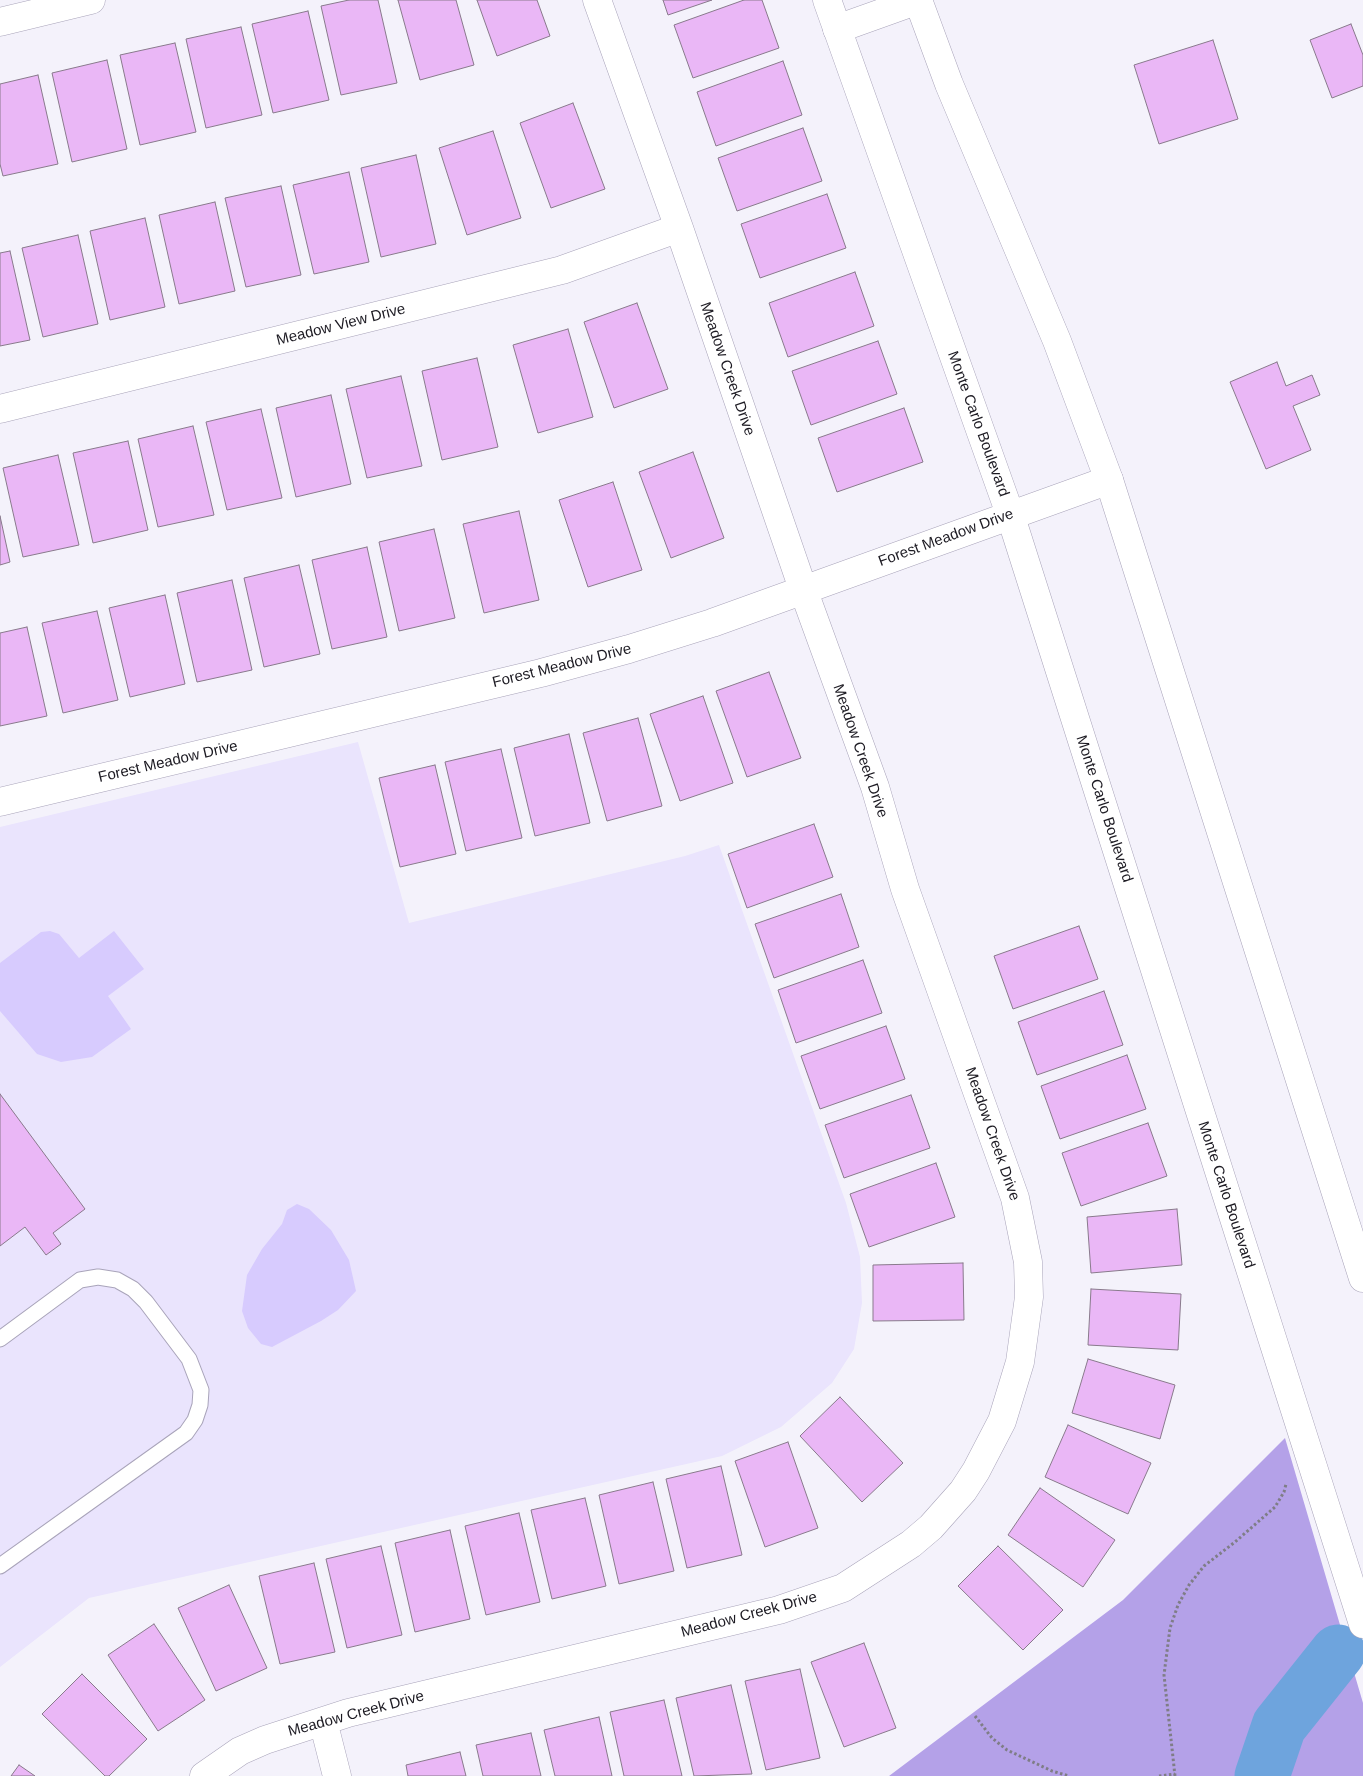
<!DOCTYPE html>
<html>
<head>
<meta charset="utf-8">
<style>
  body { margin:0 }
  canvas { display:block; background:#f4f2fb }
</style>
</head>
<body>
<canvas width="1363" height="1776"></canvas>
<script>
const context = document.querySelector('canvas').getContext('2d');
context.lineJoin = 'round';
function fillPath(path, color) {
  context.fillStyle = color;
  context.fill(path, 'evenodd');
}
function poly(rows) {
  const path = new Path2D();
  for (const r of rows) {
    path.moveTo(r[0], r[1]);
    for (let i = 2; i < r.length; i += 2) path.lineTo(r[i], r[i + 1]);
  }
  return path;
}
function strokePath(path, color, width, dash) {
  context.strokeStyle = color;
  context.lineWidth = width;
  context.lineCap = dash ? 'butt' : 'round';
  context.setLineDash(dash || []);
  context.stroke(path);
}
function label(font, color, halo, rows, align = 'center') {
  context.font = font + ' Arial,sans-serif';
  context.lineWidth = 4.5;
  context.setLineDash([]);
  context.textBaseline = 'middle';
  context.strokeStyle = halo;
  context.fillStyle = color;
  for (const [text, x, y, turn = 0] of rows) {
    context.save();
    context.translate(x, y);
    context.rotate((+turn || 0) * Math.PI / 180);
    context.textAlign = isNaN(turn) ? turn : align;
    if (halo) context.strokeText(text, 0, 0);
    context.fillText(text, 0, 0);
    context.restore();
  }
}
const built = poly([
  [358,742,409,923,685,856,719,845,846,1203,860,1257,862,1303,854,1349,832,1383,781,1427,722,1456,89,1598,0,1667,0,827]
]);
const green = poly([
  [50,931,59,934,79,958,114,931,144,969,108,996,131,1029,92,1057,61,1062,37,1054,0,1011,0,963,41,932],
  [297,1204,309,1209,331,1230,349,1260,356,1291,338,1310,321,1321,272,1347,261,1344,248,1328,242,1311,247,1275,262,1249,282,1224,287,1210]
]);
const forest = poly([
  [1285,1438,1363,1703,1363,1776,889,1776,1123,1600]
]);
const river = poly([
  [1262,1776,1279,1726,1338,1652]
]);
const building = poly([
  [349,0,378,0,397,83,341,95,321,6,349,0],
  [398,0,456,0,474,65,420,80,398,0],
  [477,0,537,0,550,36,497,56,477,0],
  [663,0,712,0,668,15,663,0],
  [744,0,762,0,779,48,693,78,674,25,744,0],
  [308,11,329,100,273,113,252,24,308,11],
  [1351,24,1363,55,1363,86,1332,98,1310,40,1351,24],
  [241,27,262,115,206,128,186,39,241,27],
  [1213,40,1238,119,1159,144,1134,65,1213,40],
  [175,43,196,132,140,145,120,55,175,43],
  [107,60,127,149,72,162,52,73,107,60],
  [783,61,802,115,716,146,697,92,783,61],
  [38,75,58,164,3,176,0,164,0,84,38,75],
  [573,103,605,189,551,208,520,123,573,103],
  [803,128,822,181,737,211,718,158,803,128],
  [493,131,521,218,467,235,439,148,493,131],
  [416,155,436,244,381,257,361,168,416,155],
  [349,172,369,262,314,274,293,185,349,172],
  [281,186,301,275,246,287,225,198,281,186],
  [827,194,846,248,760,278,741,224,827,194],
  [215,202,235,291,179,304,159,215,215,202],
  [145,218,165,307,110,320,90,231,145,218],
  [78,235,98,324,43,337,22,248,78,235],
  [10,251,30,340,0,346,0,253,10,251],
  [855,272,874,326,788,357,769,303,855,272],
  [637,303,668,389,614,408,584,322,637,303],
  [568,329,593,417,538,433,513,345,568,329],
  [878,341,897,394,811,425,792,371,878,341],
  [477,358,498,447,442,460,422,371,477,358],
  [1277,362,1286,386,1312,375,1320,395,1293,406,1311,450,1266,469,1230,382,1277,362],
  [401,376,422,466,367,478,346,389,401,376],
  [331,395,351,484,296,497,276,408,331,395],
  [904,408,923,462,837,492,818,438,904,408],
  [261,409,282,498,227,510,206,422,261,409],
  [193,426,214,515,158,527,138,439,193,426],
  [128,441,148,530,93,543,73,453,128,441],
  [693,452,724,538,671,558,639,472,693,452],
  [58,455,79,545,23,557,3,468,58,455],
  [613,482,642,570,588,587,559,500,613,482],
  [519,511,539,600,484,613,463,524,519,511],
  [0,516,10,562,0,565,0,516],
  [434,529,455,618,399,631,379,542,434,529],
  [367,547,387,637,332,649,312,560,367,547],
  [299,565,320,654,264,667,244,578,299,565],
  [232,580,252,670,197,682,177,593,232,580],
  [165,595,185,684,130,697,109,608,165,595],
  [97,611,118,700,63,713,42,623,97,611],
  [27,627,47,716,0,726,0,633,27,627],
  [769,672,801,758,747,777,716,691,769,672],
  [703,696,733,783,680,801,650,714,703,696],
  [638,718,662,806,607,821,583,733,638,718],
  [569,734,590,823,535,836,514,748,569,734],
  [501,749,522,838,466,851,445,762,501,749],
  [435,765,456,854,400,867,379,778,435,765],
  [814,824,833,877,747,908,728,854,814,824],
  [841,894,859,947,774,978,755,924,841,894],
  [1079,926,1098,979,1013,1009,994,956,1079,926],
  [863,960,882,1013,796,1043,778,990,863,960],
  [1104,991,1123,1045,1037,1075,1018,1022,1104,991],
  [886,1026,905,1079,820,1109,801,1056,886,1026],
  [1127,1055,1146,1109,1060,1139,1041,1086,1127,1055],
  [0,1094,85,1209,53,1233,61,1244,46,1255,25,1227,0,1246,0,1094],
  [911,1095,930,1148,844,1178,825,1125,911,1095],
  [1148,1123,1167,1176,1081,1206,1062,1153,1148,1123],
  [936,1163,955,1217,869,1247,850,1194,936,1163],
  [1177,1209,1182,1265,1091,1273,1087,1217,1177,1209],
  [963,1263,964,1320,873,1321,873,1265,963,1263],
  [1091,1289,1181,1294,1178,1350,1088,1345,1091,1289],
  [1088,1359,1175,1385,1160,1439,1072,1413,1088,1359],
  [840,1397,903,1463,862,1502,800,1436,840,1397],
  [1068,1425,1151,1463,1128,1514,1045,1477,1068,1425],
  [788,1442,818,1528,765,1547,735,1461,788,1442],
  [721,1466,742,1555,687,1568,666,1479,721,1466],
  [653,1482,674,1571,619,1584,599,1495,653,1482],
  [1040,1488,1115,1540,1083,1587,1008,1535,1040,1488],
  [585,1498,606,1586,552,1599,531,1510,585,1498],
  [519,1513,540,1602,486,1615,465,1526,519,1513],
  [450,1530,470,1619,415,1632,395,1543,450,1530],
  [381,1546,402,1635,347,1648,326,1559,381,1546],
  [998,1546,1063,1610,1023,1650,958,1586,998,1546],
  [314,1563,335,1652,280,1664,259,1576,314,1563],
  [229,1585,267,1668,216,1691,178,1608,229,1585],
  [154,1624,205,1700,158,1731,108,1655,154,1624],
  [864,1643,896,1728,844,1747,811,1662,864,1643],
  [800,1669,820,1758,766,1770,745,1681,800,1669],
  [82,1674,147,1739,109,1776,105,1776,42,1714,82,1674],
  [731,1685,752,1774,694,1776,676,1698,731,1685],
  [664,1700,682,1776,624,1776,610,1712,664,1700],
  [599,1717,612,1776,555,1776,544,1730,599,1717],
  [531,1733,541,1776,483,1776,476,1745,531,1733],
  [460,1752,466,1776,408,1776,406,1765,460,1752],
  [19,1765,35,1776,11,1776,19,1765]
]);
const path = poly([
  [975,1716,992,1738,1007,1750,1052,1771,1069,1776],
  [1159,1776,1175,1774],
  [1175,1776,1164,1675,1170,1628,1178,1605,1189,1585,1204,1566,1235,1542,1275,1507,1284,1492,1286,1484]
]);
const lane = poly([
  [0,1339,80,1280,98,1277,117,1280,133,1289,146,1302,189,1359,201,1390,200,1405,195,1420,186,1433,0,1566]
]);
const street = poly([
  [0,22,91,0],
  [837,29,918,0],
  [0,409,562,270,679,228],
  [0,802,541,673,629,649,712,623,1109,480],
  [323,1721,337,1776],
  [204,1776,240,1751,265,1740,348,1713,779,1610,843,1588,911,1544,931,1527,963,1491,976,1471,1002,1421,1020,1362,1029,1297,1028,1262,1015,1198,905,889,875,787,803,589,679,228,597,0]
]);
const secondary = poly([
  [827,0,1010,514,1363,1624],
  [918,0,949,84,1057,341,1109,480,1363,1278]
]);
const streetNames = [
  ["Meadow View Drive",341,325,-14],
  ["Meadow Creek Drive",727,369,71],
  ["Monte Carlo Boulevard",978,424,70],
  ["Forest Meadow Drive",946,538,-20],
  ["Forest Meadow Drive",562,666,-14],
  ["Meadow Creek Drive",860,751,71],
  ["Forest Meadow Drive",168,762,-13],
  ["Monte Carlo Boulevard",1104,809,72],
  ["Meadow Creek Drive",992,1134,71],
  ["Monte Carlo Boulevard",1226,1195,72],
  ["Meadow Creek Drive",749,1615,-15],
  ["Meadow Creek Drive",356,1714,-15]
];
fillPath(built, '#eae4fd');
fillPath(green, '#d7cbfe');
fillPath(forest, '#b4a1e8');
strokePath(river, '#6ea4dd', 55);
fillPath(building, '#eab7f6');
strokePath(building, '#897a8c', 1);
strokePath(lane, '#a9a4ba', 17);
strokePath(street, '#a9a4ba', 29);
strokePath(secondary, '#a9a4ba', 29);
strokePath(path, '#7f7d86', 3, [2.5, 2.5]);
strokePath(lane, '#fff', 15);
strokePath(street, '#fff', 28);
strokePath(secondary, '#fff', 28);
label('15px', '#1c1a22', '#fff', streetNames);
</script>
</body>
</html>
